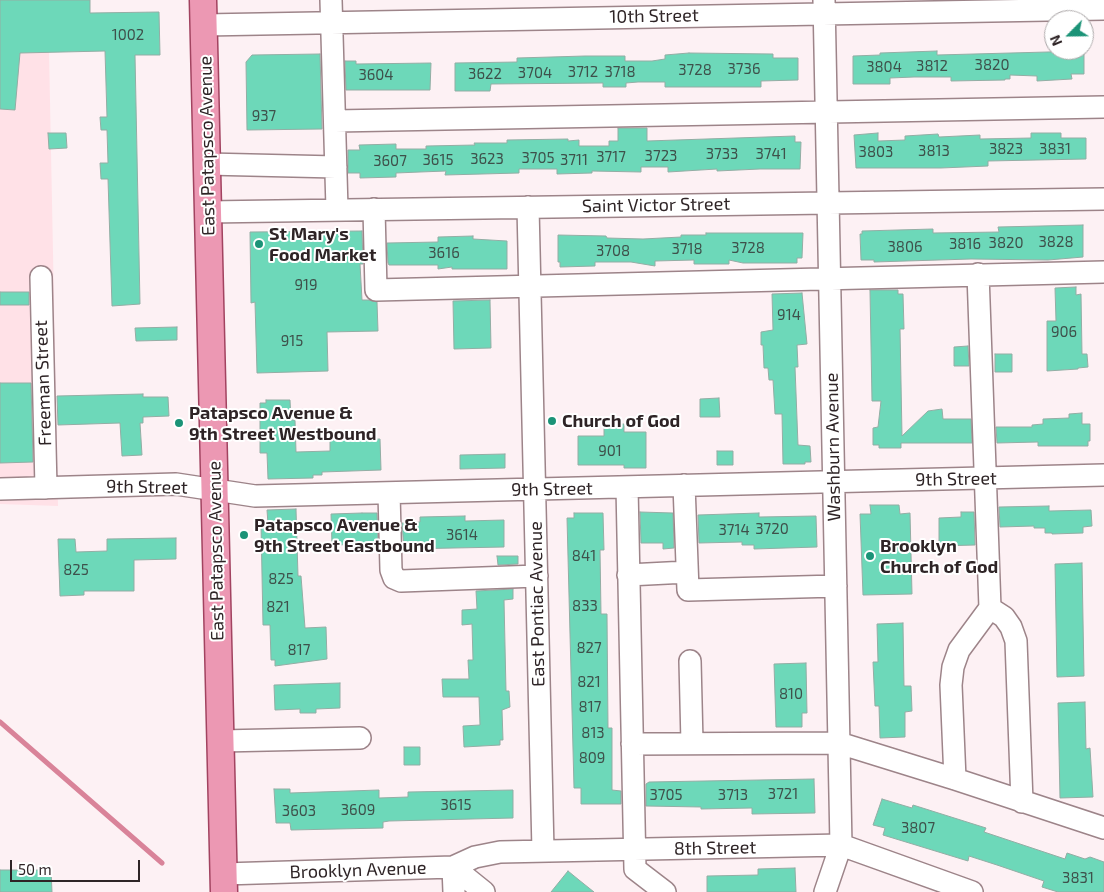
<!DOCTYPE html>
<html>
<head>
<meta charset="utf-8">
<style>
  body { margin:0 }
  #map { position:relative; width:1104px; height:892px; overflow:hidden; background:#fdf1f4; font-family:"Exo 2",sans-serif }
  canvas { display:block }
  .north { position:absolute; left:1044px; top:10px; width:50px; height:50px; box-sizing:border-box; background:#fff; border:1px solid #aba7a8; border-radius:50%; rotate:247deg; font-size:14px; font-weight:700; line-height:20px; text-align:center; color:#2e2426 }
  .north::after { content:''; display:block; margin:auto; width:18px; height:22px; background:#1b9377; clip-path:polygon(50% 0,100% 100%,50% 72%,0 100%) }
  .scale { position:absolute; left:10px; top:860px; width:130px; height:22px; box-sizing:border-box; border:2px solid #2e2426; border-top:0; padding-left:6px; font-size:15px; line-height:18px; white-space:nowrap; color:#2e2426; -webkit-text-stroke:4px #fff; paint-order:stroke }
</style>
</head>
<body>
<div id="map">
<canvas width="1104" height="892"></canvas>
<div class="north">N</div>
<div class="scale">50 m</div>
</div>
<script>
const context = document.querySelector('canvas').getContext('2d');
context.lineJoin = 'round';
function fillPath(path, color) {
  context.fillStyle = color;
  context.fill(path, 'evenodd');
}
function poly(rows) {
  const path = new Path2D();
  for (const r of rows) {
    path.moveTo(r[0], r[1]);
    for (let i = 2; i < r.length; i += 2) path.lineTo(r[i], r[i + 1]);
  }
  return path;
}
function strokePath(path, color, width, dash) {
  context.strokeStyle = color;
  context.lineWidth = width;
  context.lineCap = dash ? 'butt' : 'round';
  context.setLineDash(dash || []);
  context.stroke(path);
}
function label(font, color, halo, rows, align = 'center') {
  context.font = font + ' "Exo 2",sans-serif';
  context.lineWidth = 4;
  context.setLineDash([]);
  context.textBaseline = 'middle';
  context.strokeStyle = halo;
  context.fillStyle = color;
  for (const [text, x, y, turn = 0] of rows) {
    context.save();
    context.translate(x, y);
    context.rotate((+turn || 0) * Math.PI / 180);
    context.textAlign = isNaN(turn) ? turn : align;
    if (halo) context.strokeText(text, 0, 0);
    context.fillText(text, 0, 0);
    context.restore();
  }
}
const built = poly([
  [0,0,48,0,58,506,0,504]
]);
const stream = poly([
  [0,722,162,863]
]);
const building = poly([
  [0,0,90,0,90,13,159,12,160,55,135,55,140,304,112,306,108,179,101,179,100,163,108,163,107,130,101,130,100,117,107,117,105,51,20,53,15,110,0,109,0,0],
  [937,51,937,55,1084,51,1084,74,1071,74,1072,79,1037,81,1037,76,1010,75,1010,79,1005,79,1005,80,951,81,951,77,914,77,890,78,890,84,853,84,853,56,880,55,880,53,937,51],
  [689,53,773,54,773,58,798,58,798,80,761,81,761,87,665,87,665,82,638,82,626,83,626,87,603,87,603,83,491,84,490,91,455,91,455,63,517,62,517,58,585,56,625,56,625,61,652,61,665,59,665,55,689,53],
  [320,54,322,129,247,130,246,62,252,55,320,54],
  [345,61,356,61,356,64,431,63,430,90,346,90,345,61],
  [618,128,647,128,647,141,795,136,795,142,801,142,800,169,760,169,717,171,717,169,668,172,668,167,641,167,641,172,592,171,592,173,557,174,557,169,519,169,519,173,445,175,446,171,420,172,396,173,396,177,360,178,360,173,348,173,348,150,360,150,359,145,396,144,396,149,426,149,426,146,475,145,474,143,507,143,507,140,568,139,568,141,579,140,579,146,609,146,609,141,618,141,618,128],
  [48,133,66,133,67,148,49,149,48,133],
  [878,133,878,141,905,140,905,136,938,134,939,137,980,135,980,139,1031,138,1031,133,1061,133,1061,138,1086,138,1086,159,988,161,988,166,941,168,856,168,854,135,878,133],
  [1083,225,1083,257,1048,260,971,259,874,262,874,260,861,260,860,234,862,234,862,231,933,229,933,233,999,232,998,227,1083,225],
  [362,231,363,264,360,264,362,300,369,300,377,302,378,331,327,332,328,371,257,373,255,302,251,303,250,232,362,231],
  [706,233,803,233,802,258,797,258,797,263,743,263,729,260,729,264,694,264,694,260,655,261,655,266,631,262,595,262,595,266,560,267,560,262,558,262,558,235,606,236,607,238,643,239,681,237,681,235,706,235,706,233],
  [473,236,473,239,507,241,507,269,452,269,452,267,438,269,438,265,389,265,388,263,387,243,438,242,438,237,473,236],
  [1076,287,1076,295,1081,294,1082,354,1087,354,1088,367,1078,368,1078,369,1047,371,1047,321,1056,321,1055,288,1076,287],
  [870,290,898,290,898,294,903,294,904,329,900,329,902,436,928,411,942,409,943,419,971,419,972,443,901,443,901,448,879,448,879,445,873,445,873,428,878,427,881,401,872,401,870,290],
  [0,292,29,292,29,305,0,305,0,292],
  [802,293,807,344,797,345,798,367,795,367,798,445,810,446,811,462,805,462,805,464,783,464,782,414,775,414,773,380,769,380,768,368,764,368,763,345,761,345,761,332,773,330,772,294,802,293],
  [490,300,491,348,454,349,453,301,490,300],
  [177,327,177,340,136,341,135,328,177,327],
  [968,346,969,366,954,366,954,347,968,346],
  [995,354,1012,354,1012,372,995,372,995,354],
  [0,383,31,383,33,462,0,463,0,383],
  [143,394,143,397,168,397,169,416,143,417,143,423,140,423,142,455,122,456,120,423,58,425,57,396,143,394],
  [719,398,720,417,700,417,700,399,719,398],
  [266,400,290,400,291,420,295,420,296,452,330,451,330,440,380,439,381,470,322,472,322,475,313,475,313,478,268,479,267,453,260,453,260,403,266,403,266,400],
  [1082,413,1082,424,1090,424,1090,441,1088,441,1088,446,1038,446,1038,442,997,443,996,427,1032,427,1032,425,1043,424,1043,419,1069,418,1069,414,1082,413],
  [604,424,624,424,624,432,646,432,646,468,624,468,624,465,578,465,578,436,604,436,604,424],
  [717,451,733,451,733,465,717,465,717,451],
  [505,454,505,468,460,469,460,455,505,454],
  [870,505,899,505,900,514,910,513,912,594,863,595,860,514,871,514,870,505],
  [1049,506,1049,511,1091,510,1092,526,1083,527,1083,533,1052,534,1052,533,1045,533,1045,528,1034,528,1034,526,1000,527,999,507,1049,506],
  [296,509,298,576,301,576,305,628,326,627,327,659,275,666,275,660,271,660,270,625,263,625,261,524,268,524,267,510,296,509],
  [640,512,673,513,674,548,663,549,663,543,641,543,640,512],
  [961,512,974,512,975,545,939,546,939,518,961,517,961,512],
  [362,513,377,513,378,544,332,545,331,514,362,513],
  [574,513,603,513,604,550,600,550,601,614,607,614,608,728,612,728,612,790,621,791,621,804,581,804,581,788,574,788,567,518,574,518,574,513],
  [759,513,759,517,816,516,817,547,754,549,754,545,742,545,742,542,699,543,698,515,759,513],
  [465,516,465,521,504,520,504,547,404,549,402,523,420,522,420,517,465,516],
  [176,538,176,559,134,560,134,591,84,591,84,595,60,596,58,539,75,539,76,552,107,551,107,539,176,538],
  [497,556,518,556,518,564,498,565,497,556],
  [1082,563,1084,676,1057,677,1055,564,1082,563],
  [513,589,513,599,504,600,506,691,509,691,510,707,502,710,503,740,500,740,500,745,464,747,463,726,480,725,479,697,443,697,442,679,469,679,468,660,473,660,472,624,462,625,462,610,477,609,476,591,513,589],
  [903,623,904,686,911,686,912,711,905,712,905,737,880,738,879,706,875,706,873,662,878,662,877,624,903,623],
  [806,663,807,713,802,713,802,727,776,727,774,664,806,663],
  [340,683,340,708,316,709,316,713,300,713,300,709,275,710,274,685,340,683],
  [1085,702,1086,749,1090,748,1093,797,1060,798,1058,703,1085,702],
  [404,747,420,747,420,765,404,765,404,747],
  [814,779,815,813,752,814,752,808,701,809,701,807,646,806,646,784,649,782,814,779],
  [274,789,290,789,290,793,379,790,379,798,408,797,408,792,513,790,513,818,389,821,383,822,383,828,291,830,290,823,276,823,274,789],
  [882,799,912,808,913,805,986,828,984,832,1065,859,1067,853,1085,859,1090,857,1104,862,1104,892,1058,892,1042,887,1044,881,997,865,969,856,968,861,883,835,885,828,873,825,882,799],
  [795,868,796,892,707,892,707,876,758,875,758,869,795,868],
  [0,870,51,870,52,892,0,892,0,870],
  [568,871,579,880,594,892,551,892,568,871]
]);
const minor = poly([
  [331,0,337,209],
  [824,0,841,845,825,892],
  [204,25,1104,9],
  [335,121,1104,107],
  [207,164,336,167],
  [528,207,543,851],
  [374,209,376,290,1104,272],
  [208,212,1104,199],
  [978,274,990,608],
  [41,277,46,488],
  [684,485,688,590,836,586],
  [627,487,635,869,665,892],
  [0,489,176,484,255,496,1104,475],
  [389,493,391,570,394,578,401,581,537,576],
  [628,575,687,572],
  [690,661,692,743],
  [221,741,360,738],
  [632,744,839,743,955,779,1104,828],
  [955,779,951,685,953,667,959,650,990,608,1004,617,1011,627,1016,641,1022,802],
  [453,867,475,857,500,852,841,845,972,892],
  [453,867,454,892],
  [224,874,453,867,484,892]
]);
const major = poly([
  [203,0,224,892]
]);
const markers = [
  [259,244,5,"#1b9377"],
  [552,421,5,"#1b9377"],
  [179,423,5,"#1b9377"],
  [244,535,5,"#1b9377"],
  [870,556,5,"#1b9377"]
];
const numberNames = [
  ["1002",128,35],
  ["3820",992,65],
  ["3812",932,66],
  ["3804",884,67],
  ["3736",744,69],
  ["3728",695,70],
  ["3712",583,72],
  ["3718",620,72],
  ["3704",535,73],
  ["3622",485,74],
  ["3604",376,75],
  ["937",264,116],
  ["3823",1006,149],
  ["3831",1055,149],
  ["3813",934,151],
  ["3803",876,152],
  ["3733",722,154],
  ["3741",771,154],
  ["3723",661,156],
  ["3717",611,157],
  ["3705",538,158],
  ["3623",487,159],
  ["3615",438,160],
  ["3711",574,160],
  ["3607",390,161],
  ["3828",1056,242],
  ["3820",1006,243],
  ["3816",965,244],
  ["3806",905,247],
  ["3728",748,248],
  ["3718",687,249],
  ["3708",613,251],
  ["3616",444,253],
  ["919",306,285],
  ["914",789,315],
  ["906",1064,332],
  ["915",292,341],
  ["901",610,451],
  ["3720",772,529],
  ["3714",734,530],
  ["3614",462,535],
  ["841",584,556],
  ["825",76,570],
  ["825",281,579],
  ["833",585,606],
  ["821",278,607],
  ["827",589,648],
  ["817",299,650],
  ["821",589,682],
  ["810",791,694],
  ["817",590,707],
  ["813",593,733],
  ["809",592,758],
  ["3721",783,794],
  ["3705",666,795],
  ["3713",733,795],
  ["3615",456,805],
  ["3609",358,810],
  ["3603",299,811],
  ["3807",918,828],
  ["3831",1078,878]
];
const streetNames = [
  ["10th Street",654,16,-1],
  ["East Patapsco Avenue",207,146,-91],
  ["Saint Victor Street",656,205,-1],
  ["Freeman Street",43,383,-92],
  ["Washburn Avenue",833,447,-91],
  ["9th Street",956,479,-1],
  ["9th Street",147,487,1],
  ["9th Street",552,489,-1],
  ["East Patapsco Avenue",216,551,-91],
  ["East Pontiac Avenue",537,604,-91],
  ["8th Street",715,848,-1],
  ["Brooklyn Avenue",358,870,-2]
];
const poiNames = [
  ["St Mary's",269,234],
  ["Food Market",269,255],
  ["Patapsco Avenue &",189,413],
  ["9th Street Westbound",189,434],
  ["Church of God",562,421],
  ["Patapsco Avenue &",254,525],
  ["9th Street Eastbound",254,546],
  ["Brooklyn",880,546],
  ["Church of God",880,567]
];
fillPath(built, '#ffe1e7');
strokePath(stream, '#d98399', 5);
fillPath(building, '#6dd8b9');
strokePath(building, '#93ada4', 1);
strokePath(minor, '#9d8489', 24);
strokePath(major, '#a24360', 29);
strokePath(minor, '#fff', 21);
strokePath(major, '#ec98b3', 26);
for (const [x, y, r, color] of markers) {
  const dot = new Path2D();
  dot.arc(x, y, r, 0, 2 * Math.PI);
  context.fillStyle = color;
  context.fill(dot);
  strokePath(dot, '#fff', 2);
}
label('15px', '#3e514b', null, numberNames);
label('18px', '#2e2426', '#fff', streetNames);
label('bold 18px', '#2e2426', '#fff', poiNames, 'left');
</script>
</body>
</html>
